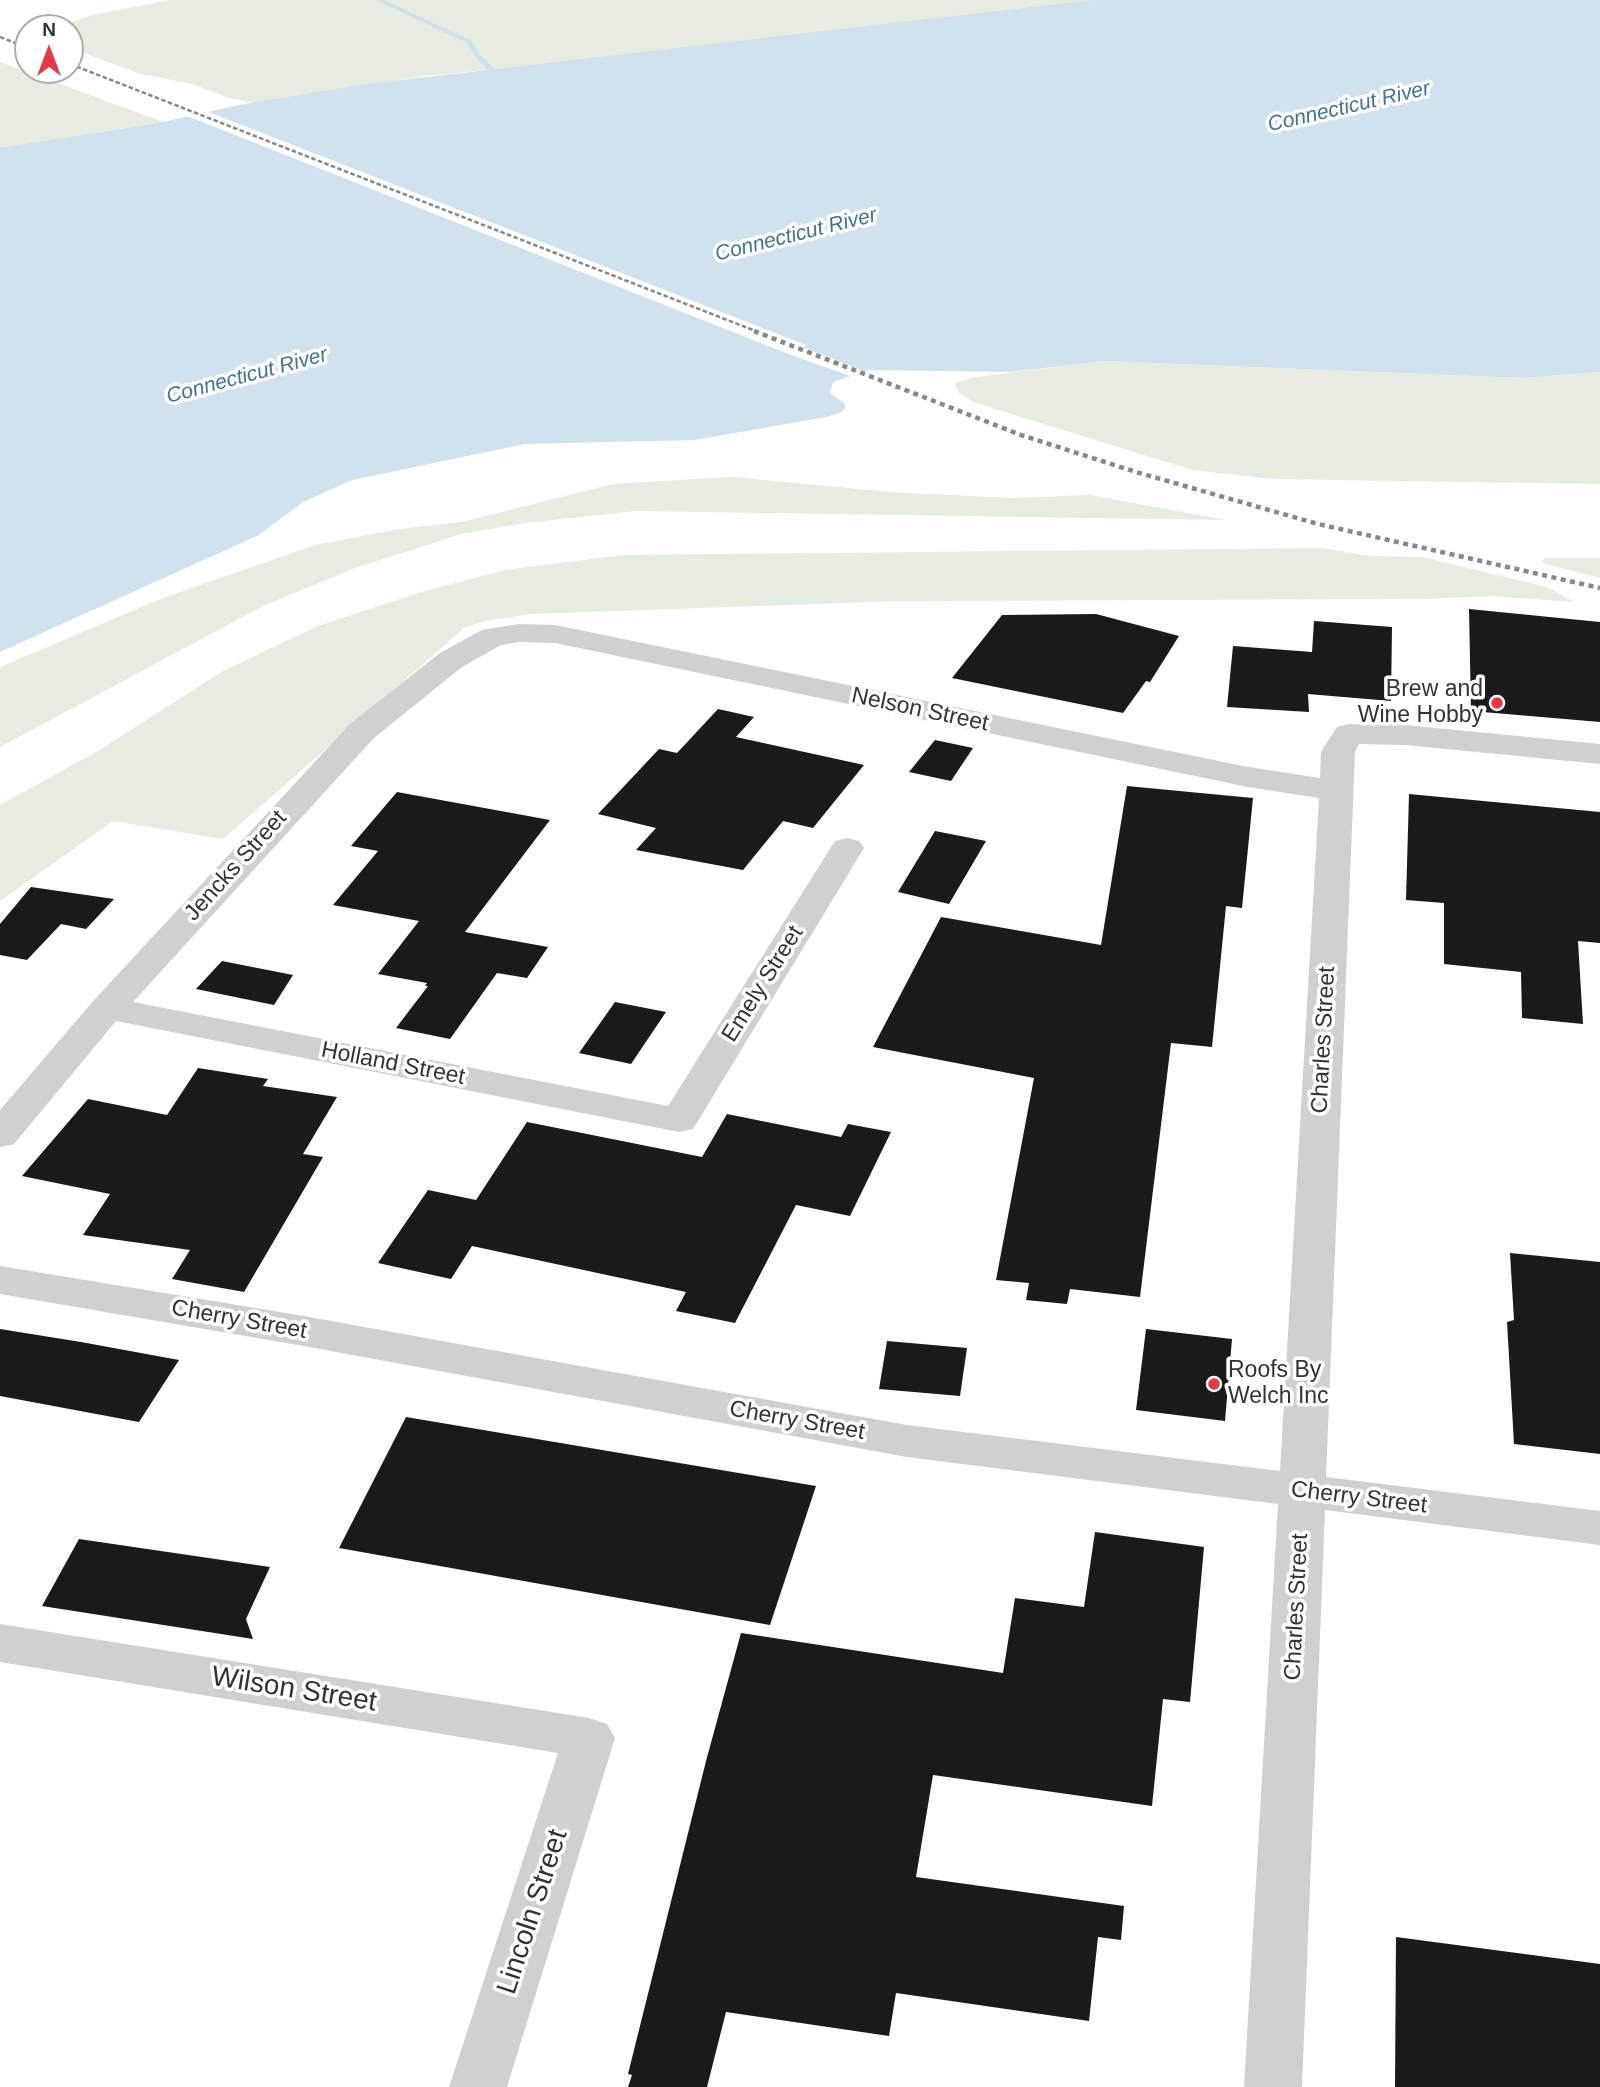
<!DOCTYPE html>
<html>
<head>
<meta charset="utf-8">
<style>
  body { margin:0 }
  #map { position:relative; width:1600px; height:2087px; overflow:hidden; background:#fff; font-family:Arial,sans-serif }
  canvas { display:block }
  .north { position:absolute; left:14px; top:14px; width:70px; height:70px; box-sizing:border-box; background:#fff; border:2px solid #adadad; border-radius:50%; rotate:0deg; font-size:19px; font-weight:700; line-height:28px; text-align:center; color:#333 }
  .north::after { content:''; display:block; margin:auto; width:24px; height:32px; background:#e63946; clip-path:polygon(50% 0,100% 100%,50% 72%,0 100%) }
</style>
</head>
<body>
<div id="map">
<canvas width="1600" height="2087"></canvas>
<div class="north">N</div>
</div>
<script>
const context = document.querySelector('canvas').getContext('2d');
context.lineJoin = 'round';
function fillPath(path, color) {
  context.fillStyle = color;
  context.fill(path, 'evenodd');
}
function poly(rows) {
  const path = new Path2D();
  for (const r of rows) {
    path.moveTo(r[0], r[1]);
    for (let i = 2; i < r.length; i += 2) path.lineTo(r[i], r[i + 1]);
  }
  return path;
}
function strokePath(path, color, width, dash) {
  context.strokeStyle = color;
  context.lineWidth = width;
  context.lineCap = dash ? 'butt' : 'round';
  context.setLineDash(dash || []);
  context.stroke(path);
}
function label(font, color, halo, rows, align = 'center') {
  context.font = font + ' Arial,sans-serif';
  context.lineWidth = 7;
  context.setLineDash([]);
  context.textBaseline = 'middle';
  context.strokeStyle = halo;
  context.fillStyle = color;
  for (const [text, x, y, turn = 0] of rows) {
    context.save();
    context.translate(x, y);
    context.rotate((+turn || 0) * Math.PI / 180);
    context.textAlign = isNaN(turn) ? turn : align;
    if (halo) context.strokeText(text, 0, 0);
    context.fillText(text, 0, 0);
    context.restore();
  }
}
const green = poly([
  [170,0,1091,0,549,64,424,76,254,103,229,98,192,84,141,74,70,48,70,28,56,28,93,15],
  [0,62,163,122,98,132,0,166],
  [1104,361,1523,378,1600,372,1600,484,1271,479,1192,470,973,402,958,392,955,383,976,377],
  [733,477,890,492,1011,498,1090,495,1226,520,636,511,525,523,461,534,355,568,263,606,0,747,0,667,163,598,315,545,399,529,462,522,613,484],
  [1322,548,1369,556,1422,557,1547,587,1574,602,1492,596,1423,599,901,601,531,614,484,621,464,628,223,839,113,821,0,901,0,805,98,751,223,671,318,626,421,592,505,570,623,555],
  [1545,558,1600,558,1600,578,1545,564,1542,562]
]);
const water = poly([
  [1091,0,1600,0,1600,372,1523,378,1104,361,1011,372,869,370,833,382,830,393,845,404,845,408,842,412,826,417,695,440,525,444,352,480,303,502,259,535,0,652,0,148,163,122,239,105,366,84]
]);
const pier = poly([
  [203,110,806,345,803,347,869,373,853,377,786,353,182,114]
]);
const stream = poly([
  [376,0,384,0,472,41,477,51,504,80,499,81,472,53,467,43,376,0]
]);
const building = poly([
  [1469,609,1600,622,1600,722,1471,711],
  [1096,614,1179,636,1150,682,1146,681,1123,713,952,678,1002,615],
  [1314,621,1392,627,1391,701,1308,694,1309,712,1227,707,1233,646,1312,652],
  [718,709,754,717,736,737,864,765,813,828,783,821,743,870,636,850,656,828,598,814,659,749,677,753],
  [935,740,973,748,951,781,909,772],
  [1127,786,1253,798,1242,908,1226,906,1212,1047,1171,1043,1140,1297,1070,1289,1067,1304,1026,1300,1029,1283,996,1280,1034,1078,873,1047,941,917,1101,945],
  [397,792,550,820,465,932,548,947,527,978,497,973,450,1039,396,1028,428,986,425,986,427,983,378,974,419,921,333,905,378,851,351,846],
  [1409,794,1600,812,1600,943,1578,941,1583,1024,1522,1018,1521,972,1444,964,1444,903,1406,900],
  [935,831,986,841,949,904,898,892],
  [31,887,114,899,86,929,61,924,27,960,0,955,0,924],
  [222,961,293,975,274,1005,196,989],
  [615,1002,666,1012,631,1064,579,1053],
  [198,1068,268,1079,263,1086,337,1097,303,1154,323,1157,244,1292,172,1279,190,1250,83,1235,110,1194,22,1176,88,1099,167,1115],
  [727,1114,841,1137,848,1124,891,1132,850,1216,796,1205,735,1323,676,1311,686,1292,472,1246,451,1279,378,1263,428,1190,476,1200,527,1122,702,1157],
  [1510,1253,1600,1262,1600,1454,1514,1444,1507,1322,1514,1320],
  [0,1329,81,1342,179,1360,139,1422,0,1396],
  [1146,1329,1232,1339,1225,1421,1136,1410],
  [887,1341,967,1348,960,1396,879,1389],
  [406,1417,816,1486,770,1625,339,1548],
  [1095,1532,1204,1547,1190,1702,1163,1699,1152,1806,933,1775,916,1877,1124,1906,1121,1940,1098,1937,1089,2021,896,1993,889,2036,726,2012,707,2087,628,2087,632,2075,628,2074,706,1761,741,1633,1003,1673,1015,1598,1084,1607],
  [79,1539,270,1567,246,1619,253,1639,42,1606],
  [1396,1937,1600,1964,1600,2087,1395,2087]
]);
const minor = poly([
  [519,624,555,625,1248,767,1320,778,1321,752,1337,727,1349,724,1405,725,1600,744,1600,764,1405,745,1359,744,1355,752,1326,1477,1600,1511,1600,1545,1325,1510,1302,2087,1244,2087,1278,1504,907,1457,298,1345,0,1294,0,1266,298,1315,907,1425,1280,1471,1319,798,1248,787,555,643,519,642,501,645,462,667,374,738,133,1002,668,1106,835,841,847,838,859,841,864,848,693,1129,679,1132,116,1021,14,1144,0,1147,0,1110,94,1000,350,724,440,653,482,630,519,624],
  [0,1624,589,1718,607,1724,615,1738,507,2087,449,2087,558,1753,0,1662,0,1624]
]);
const railFar1 = poly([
  [0,37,28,48],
  [70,64,758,332]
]);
const rail = poly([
  [754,331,1021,435,1136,472,1318,524,1600,588]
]);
const markers = [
  [1497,703,7,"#e63946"],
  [1214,1384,7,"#e63946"]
];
const farWaternames = [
  ["Connecticut River",1349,107,-13],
  ["Connecticut River",796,235,-14],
  ["Connecticut River",247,376,-15]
];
const poiNames = [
  ["Brew and",1483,690],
  ["Wine Hobby",1483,716],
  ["Roofs By",1228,1371,"left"],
  ["Welch Inc",1228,1397,"left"]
];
const streetNames = [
  ["Nelson Street",920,710,12],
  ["Jencks Street",236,866,-48],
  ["Emely Street",763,984,-58],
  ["Charles Street",1324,1040,-87],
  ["Holland Street",393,1064,11],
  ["Cherry Street",239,1320,10],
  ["Cherry Street",797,1421,10],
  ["Cherry Street",1359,1498,7],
  ["Charles Street",1297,1607,-87]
];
const nearStreetnames = [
  ["Wilson Street",294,1690,9],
  ["Lincoln Street",533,1912,-72]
];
fillPath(green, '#e6ecdf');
fillPath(water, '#cfe2ee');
fillPath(pier, '#fff');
fillPath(stream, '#cfe2ee');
fillPath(building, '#1a1a1a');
fillPath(minor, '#d0d0d0');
strokePath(railFar1, '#888', 2.5, [4.5, 2.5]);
strokePath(rail, '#888', 4.5, [5, 4.5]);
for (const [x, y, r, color] of markers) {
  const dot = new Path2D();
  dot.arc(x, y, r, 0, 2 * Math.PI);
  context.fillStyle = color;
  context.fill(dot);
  strokePath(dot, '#fff', 2.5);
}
label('italic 21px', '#3f7597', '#fff', farWaternames);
label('23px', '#333', '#fff', poiNames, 'right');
label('23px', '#333', '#fff', streetNames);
label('28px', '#333', '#fff', nearStreetnames);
</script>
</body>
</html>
